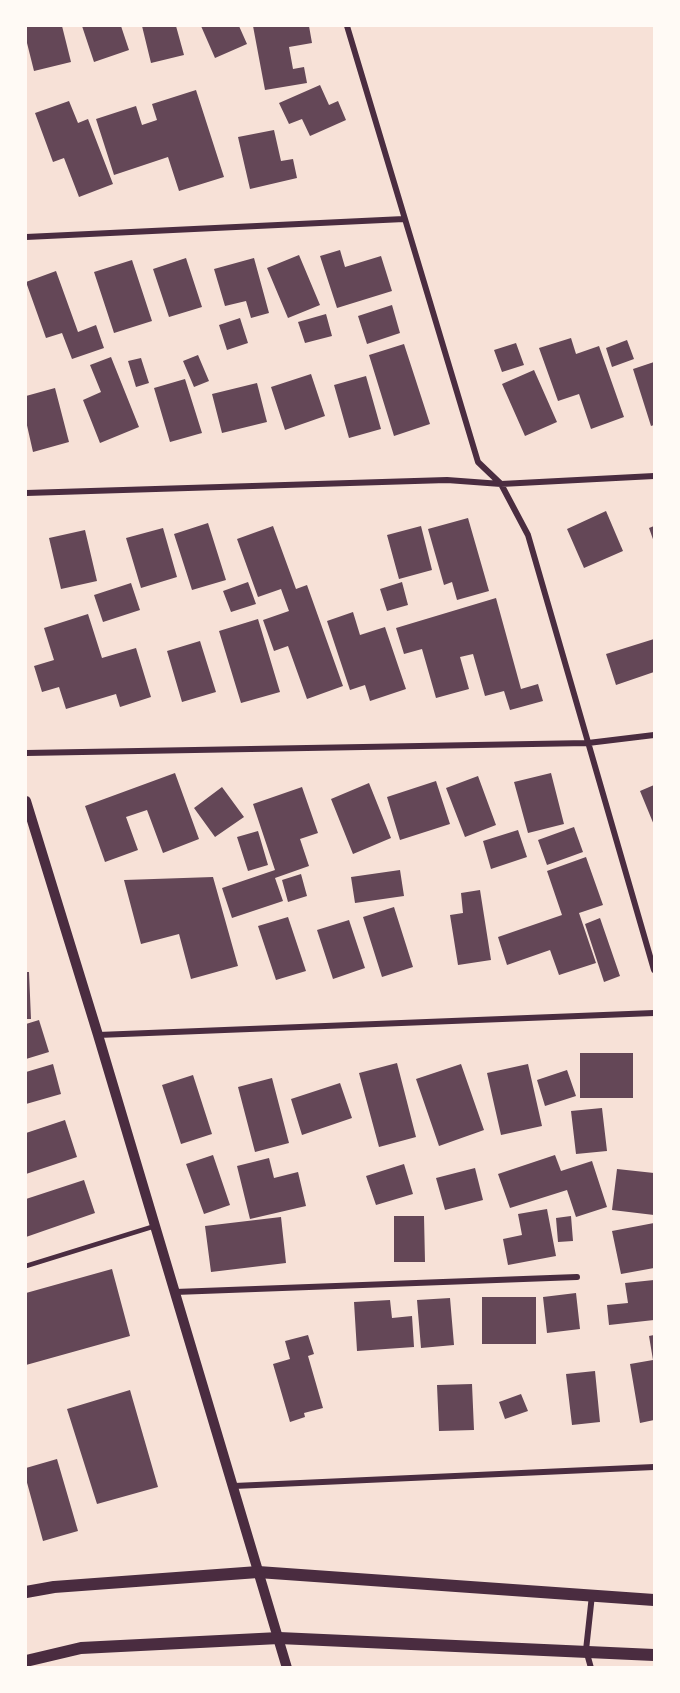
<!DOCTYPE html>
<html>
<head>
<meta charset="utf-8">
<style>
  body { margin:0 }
  #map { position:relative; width:680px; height:1693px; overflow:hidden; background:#f7e1d7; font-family:"IBM Plex Sans",sans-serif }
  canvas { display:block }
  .frame { position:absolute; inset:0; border:27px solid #fffaf5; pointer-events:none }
</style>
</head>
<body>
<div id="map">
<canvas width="680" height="1693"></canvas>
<div class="frame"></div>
</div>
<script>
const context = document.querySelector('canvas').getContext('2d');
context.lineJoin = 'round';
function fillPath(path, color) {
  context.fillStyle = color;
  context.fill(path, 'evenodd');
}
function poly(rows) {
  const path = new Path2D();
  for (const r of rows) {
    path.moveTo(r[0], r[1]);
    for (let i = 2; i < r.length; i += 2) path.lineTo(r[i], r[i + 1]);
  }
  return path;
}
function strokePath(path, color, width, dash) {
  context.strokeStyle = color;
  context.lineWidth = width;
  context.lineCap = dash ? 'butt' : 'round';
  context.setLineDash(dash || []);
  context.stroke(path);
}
const building = poly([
  [26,26,62,26,71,62,34,71,26,39],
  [82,26,121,26,129,50,94,62],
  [142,26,176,26,184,55,151,63],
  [201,26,239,26,247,44,215,58],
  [253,26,309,26,312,43,289,47,293,69,304,67,307,83,265,90],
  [320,85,329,105,338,101,346,120,310,136,302,119,289,124,279,103],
  [196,90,224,177,179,191,168,157,114,175,96,119,136,106,142,125,157,120,152,104],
  [69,101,78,123,88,119,113,184,79,197,64,158,53,162,35,113],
  [274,130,281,161,293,159,297,178,250,189,238,137],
  [340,250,345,267,381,256,392,291,337,308,320,256],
  [299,255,320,305,288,318,267,268],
  [186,258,202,307,169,317,153,269],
  [254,258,269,313,251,318,246,301,225,306,214,269],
  [132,260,152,321,114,333,94,272],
  [56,271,78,332,96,325,104,348,72,359,62,333,46,338,26,282],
  [392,305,400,333,367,344,358,316],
  [326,314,332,336,305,343,298,322],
  [240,318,248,343,227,350,219,325],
  [571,338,576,354,599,346,624,417,591,429,579,394,558,401,539,348],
  [627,340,634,359,612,367,606,348],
  [516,343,524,365,502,372,494,350],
  [404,344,430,424,394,436,369,355],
  [198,355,209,381,194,387,183,361],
  [111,357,139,427,100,443,83,400,101,392,90,365],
  [141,358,149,383,136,387,128,361],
  [654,362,654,425,651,426,633,369],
  [534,370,557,422,525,436,502,384],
  [311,374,325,416,285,430,271,387],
  [366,376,381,429,349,438,334,385],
  [185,379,202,433,170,442,154,388],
  [257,383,267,422,222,433,212,394],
  [55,388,69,442,33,452,26,421,26,396],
  [606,511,623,551,584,568,567,529],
  [468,518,489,591,457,600,452,582,444,585,428,529],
  [208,523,226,580,192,590,174,534],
  [273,526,296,589,307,585,343,686,307,699,288,646,274,651,263,620,289,611,281,589,258,597,237,539],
  [421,526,432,570,399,579,387,535],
  [654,526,654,542,649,528],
  [163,528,177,577,141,588,126,538],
  [85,530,97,581,61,589,49,538],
  [248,582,256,604,231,612,223,591],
  [402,582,408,605,387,611,380,589],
  [131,583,140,610,103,622,94,595],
  [496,598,521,689,538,684,543,701,510,710,504,691,485,696,473,654,460,657,469,689,436,698,422,649,404,654,396,628],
  [353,612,360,635,385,627,406,689,370,701,365,685,350,690,327,621],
  [88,614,102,658,136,648,151,697,120,707,116,694,66,709,59,687,42,692,34,666,54,660,44,628],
  [258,619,280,692,241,703,219,631],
  [654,639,654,672,616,685,606,654],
  [200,641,216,692,182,702,167,651],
  [175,773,199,839,163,853,147,810,126,817,138,850,105,862,85,806],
  [551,773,564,824,528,833,514,782],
  [478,776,496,825,465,837,446,788],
  [436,781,450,824,400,840,387,797],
  [369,783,391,838,353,854,331,799],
  [654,785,654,825,640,791],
  [222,787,244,817,215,837,194,808],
  [302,787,318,833,300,839,309,866,275,878,283,901,232,918,222,888,275,870,253,804],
  [574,827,583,852,547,865,538,840],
  [518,830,527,857,491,869,483,841],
  [258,831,268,865,248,871,237,837],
  [586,857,603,905,579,913,596,963,559,975,550,950,507,965,498,937,562,915,547,871],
  [400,870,404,896,355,903,351,877],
  [301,874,307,896,288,902,282,880],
  [213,877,238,966,191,979,179,934,141,944,124,880],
  [480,890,491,960,458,965,450,915,463,913,461,893],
  [394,907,413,967,382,977,363,917],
  [288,917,306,971,276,980,258,926],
  [600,918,620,976,604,982,585,924],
  [349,920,365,968,333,979,317,930],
  [26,972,29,972,31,1019,26,1019],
  [39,1020,49,1052,26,1059,26,1024],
  [580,1053,633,1053,633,1098,580,1098],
  [397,1063,416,1137,379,1147,359,1073],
  [53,1064,61,1094,26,1104,26,1072],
  [461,1064,484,1130,439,1146,416,1079],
  [528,1064,542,1126,501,1135,487,1073],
  [567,1070,576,1096,545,1106,537,1080],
  [193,1075,212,1134,181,1144,162,1085],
  [272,1078,289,1143,255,1152,238,1087],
  [340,1083,352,1118,302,1135,291,1099],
  [602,1108,607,1151,576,1154,571,1111],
  [65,1120,77,1157,26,1174,26,1133],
  [213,1155,230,1205,204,1214,186,1164],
  [555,1155,561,1171,592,1161,607,1207,576,1217,567,1190,510,1208,498,1174],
  [269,1158,274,1178,298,1172,306,1206,250,1219,237,1166],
  [404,1164,413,1194,376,1205,366,1176],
  [475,1168,483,1200,445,1210,436,1178],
  [617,1169,654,1173,654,1215,612,1210],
  [84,1180,95,1213,26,1237,26,1199],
  [547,1209,556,1256,508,1265,503,1239,522,1235,518,1214],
  [394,1216,424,1216,425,1262,394,1262],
  [571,1216,573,1241,558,1242,556,1218],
  [281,1217,286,1263,211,1272,205,1226],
  [654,1223,654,1268,621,1274,612,1231],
  [112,1269,130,1336,26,1365,26,1293],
  [654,1280,654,1320,609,1325,607,1305,628,1303,625,1283],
  [576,1293,580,1329,547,1333,543,1297],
  [482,1297,536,1297,536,1344,482,1344],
  [450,1298,454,1345,421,1348,417,1300],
  [390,1300,392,1318,412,1316,414,1347,357,1351,354,1302],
  [308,1335,314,1354,308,1356,323,1408,304,1413,305,1417,290,1422,273,1364,290,1359,285,1341],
  [654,1335,654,1420,640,1423,630,1364,653,1360,649,1336],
  [595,1371,600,1422,572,1425,566,1374],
  [472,1384,474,1430,439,1431,437,1385],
  [130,1390,158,1487,97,1504,67,1409],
  [521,1394,528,1411,505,1419,499,1402],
  [57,1459,78,1531,43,1541,26,1479,26,1468]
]);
const service = poly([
  [26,1266,155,1226]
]);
const minor = poly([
  [347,26,478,462,501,484,528,535,654,970],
  [26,237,404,219],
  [26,493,447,480,501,484,654,476],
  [26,753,588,743,654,735],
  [98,1035,654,1013],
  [175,1292,577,1277],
  [234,1486,654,1467],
  [591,1668,586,1650,592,1595]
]);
const tertiary = poly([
  [26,801,98,1035,287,1668]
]);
const secondary = poly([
  [26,1592,54,1587,258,1572,654,1600],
  [26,1661,81,1648,279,1638,654,1655]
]);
fillPath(building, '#644757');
strokePath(service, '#4a2c40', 4.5);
strokePath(minor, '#4a2c40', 6);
strokePath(tertiary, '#4a2c40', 10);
strokePath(secondary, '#4a2c40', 12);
</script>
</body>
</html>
